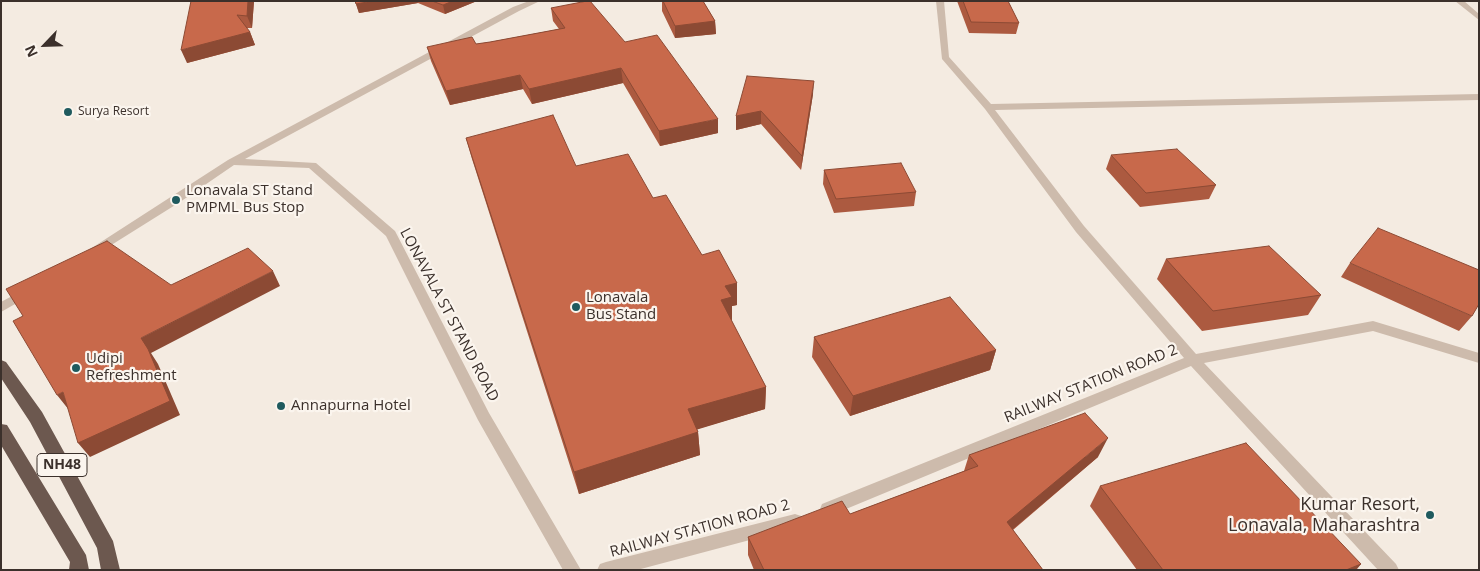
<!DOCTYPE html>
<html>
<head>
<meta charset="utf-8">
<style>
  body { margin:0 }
  #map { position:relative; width:1480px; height:571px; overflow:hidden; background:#f4ebe1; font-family:"Open Sans",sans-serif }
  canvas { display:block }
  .frame { position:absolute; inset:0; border:2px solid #3b302b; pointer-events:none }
  .north { position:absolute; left:20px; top:20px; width:50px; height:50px; -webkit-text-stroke:4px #fbf5ee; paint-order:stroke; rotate:246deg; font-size:14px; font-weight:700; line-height:20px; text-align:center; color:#3b302b }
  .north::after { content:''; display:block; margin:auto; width:18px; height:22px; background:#3b302b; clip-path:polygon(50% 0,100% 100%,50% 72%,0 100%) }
</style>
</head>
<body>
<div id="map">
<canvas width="1480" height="571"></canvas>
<div class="frame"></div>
<div class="north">N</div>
</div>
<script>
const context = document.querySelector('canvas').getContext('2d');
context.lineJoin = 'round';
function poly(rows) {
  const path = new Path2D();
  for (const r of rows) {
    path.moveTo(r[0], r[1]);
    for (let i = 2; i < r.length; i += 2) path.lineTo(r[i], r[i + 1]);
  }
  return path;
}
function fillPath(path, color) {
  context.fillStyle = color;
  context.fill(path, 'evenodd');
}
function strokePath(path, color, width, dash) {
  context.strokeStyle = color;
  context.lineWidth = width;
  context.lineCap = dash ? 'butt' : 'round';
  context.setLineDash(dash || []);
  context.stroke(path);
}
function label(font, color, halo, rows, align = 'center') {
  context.font = font + ' "Open Sans",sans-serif';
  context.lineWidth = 4.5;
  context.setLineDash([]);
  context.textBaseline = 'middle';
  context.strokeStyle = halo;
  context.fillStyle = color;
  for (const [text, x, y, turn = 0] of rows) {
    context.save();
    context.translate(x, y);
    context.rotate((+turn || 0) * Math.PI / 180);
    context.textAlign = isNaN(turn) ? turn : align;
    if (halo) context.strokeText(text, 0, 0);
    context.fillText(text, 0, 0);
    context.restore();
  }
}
const minor = poly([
  [529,1,540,1,519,11,245,159,316,163,395,231,489,413,581,570,563,570,478,420,386,236,309,168,234,165,180,202,97,254,89,254,87,251,228,160,513,7,529,1],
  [936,1,944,1,949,57,991,104,1479,94,1479,100,995,110,1084,226,1196,354,1373,321,1479,353,1479,363,1373,331,1204,363,1396,564,1399,570,1378,570,1191,366,834,514,828,516,822,514,820,509,822,504,1184,358,1076,232,985,109,942,59,936,1],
  [1455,1,1464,1,1479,14,1479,20,1455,1],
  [27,288,31,289,33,292,31,295,1,312,1,302,27,288],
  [795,514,801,516,803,521,801,526,795,528,637,570,597,570,600,564,606,562,795,514]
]);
const trunk = poly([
  [1,360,6,362,42,412,113,541,120,570,101,570,97,548,30,422,1,378,1,360],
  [1,424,7,425,86,555,89,570,69,570,70,562,1,445,1,424]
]);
const wall = poly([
  [191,1,254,1,252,28,246,28,250,32,255,45,187,63],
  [355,1,477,1,445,14,418,3,359,13],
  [662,1,703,1,715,21,716,34,675,38,662,11],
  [957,1,1008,1,1019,23,1016,34,969,33],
  [551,8,625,42,718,133,660,146,623,83,532,104,523,89,450,105,431,61,427,47,476,44,490,42,559,29,553,21],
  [813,94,801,170,761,124,736,130,736,116],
  [466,138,576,166,653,198,702,255,737,283,737,305,732,306,732,320,731,320,766,387,765,409,697,429,698,432,700,455,579,494,472,159],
  [1111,155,1216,185,1209,199,1140,207,1106,169],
  [824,170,916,192,914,206,834,213,823,184],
  [1166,259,1321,295,1308,315,1202,331,1157,279],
  [1350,263,1472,316,1459,331,1341,277],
  [814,337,996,350,990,370,850,416,812,357],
  [969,455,1098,457,1013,530,1043,570,754,570,748,555,748,537,850,514,964,471],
  [1100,486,1361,564,1356,570,1137,570,1090,506]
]);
const shadedWall = poly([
  [248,1,254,1,252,28,247,16],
  [373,1,417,1,418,3,359,13,356,4],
  [453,1,477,1,445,14,443,5],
  [715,21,716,34,675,38,675,26],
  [250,32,255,45,187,63,181,50],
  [621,68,623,83,532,104,529,89],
  [520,75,523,89,450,105,446,91],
  [814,81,813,94,801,170,802,156],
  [761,111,761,124,736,130,736,116],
  [718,119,718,133,660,146,659,131],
  [273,271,280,286,151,353,158,364,180,415,90,457,78,443,141,338],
  [737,283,737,305,732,306,732,320,721,322,721,300,725,286],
  [996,350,990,370,850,416,853,396],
  [766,387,765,409,689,432,688,409],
  [63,392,69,410,57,395],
  [698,432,700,455,579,494,574,472],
  [1108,438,1098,457,1000,540,1007,522],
  [1361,564,1356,570,1346,570]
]);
const building = poly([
  [191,1,248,1,247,16,237,15,250,32,181,50,191,1],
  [355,1,373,1,356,4,355,1],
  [432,1,453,1,443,5,432,1],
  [587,1,590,1,625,42,657,35,718,119,659,131,621,68,529,89,520,75,446,91,427,47,472,37,476,44,490,42,565,28,551,8,587,1],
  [663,1,703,1,715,21,675,26,663,1],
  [963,1,1008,1,1019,23,971,22,963,1],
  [747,76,814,81,802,156,761,111,736,116,747,76],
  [553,115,576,166,628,154,653,198,666,195,702,255,719,250,737,283,725,286,732,297,721,300,766,387,688,409,698,432,574,472,466,138,553,115],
  [1177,149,1216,185,1146,193,1111,155,1177,149],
  [901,163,916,192,836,199,824,170,901,163],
  [1378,228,1479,270,1479,304,1472,316,1350,263,1378,228],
  [107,241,171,285,248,248,273,271,141,338,148,349,170,401,78,443,63,392,57,395,13,321,23,316,6,289,107,241],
  [1269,246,1321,295,1213,311,1166,259,1269,246],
  [950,297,996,350,853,396,814,337,950,297],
  [1085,413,1108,438,1007,522,1043,570,764,570,748,537,842,501,850,514,978,466,969,455,1085,413],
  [1246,443,1361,564,1346,570,1163,570,1100,486,1246,443]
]);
const markers = [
  [68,112,5,"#1f5a5e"],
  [176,200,5,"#1f5a5e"],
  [576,307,5,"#1f5a5e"],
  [76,368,5,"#1f5a5e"],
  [281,406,5,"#1f5a5e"],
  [1430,515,5,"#1f5a5e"]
];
const farPoinames = [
  ["Surya Resort",78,112]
];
const shields = [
  [62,465,50]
];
const shieldNames = [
  ["NH48",62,465]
];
const poiNames = [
  ["Lonavala ST Stand",186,191],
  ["PMPML Bus Stop",186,208],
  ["Lonavala",586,298],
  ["Bus Stand",586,315],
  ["Udipi",86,359],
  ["Refreshment",86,376],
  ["Annapurna Hotel",291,406]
];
const streetNames = [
  ["LONAVALA ST STAND ROAD",449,315,62],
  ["RAILWAY STATION ROAD 2",1091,384,-22],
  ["RAILWAY STATION ROAD 2",700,529,-15]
];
const nearPoinames = [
  ["Kumar Resort,",1420,505],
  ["Lonavala, Maharashtra",1420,526]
];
fillPath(minor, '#cdbbac');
fillPath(trunk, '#6c584f');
fillPath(wall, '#ac5a40');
fillPath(shadedWall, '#8c4a34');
fillPath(building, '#c8694b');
strokePath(building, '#8c4a34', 1);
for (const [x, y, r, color] of markers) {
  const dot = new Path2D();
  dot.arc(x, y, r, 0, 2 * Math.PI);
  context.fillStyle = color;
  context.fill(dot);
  strokePath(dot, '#fbf5ee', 2);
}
label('12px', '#3b302b', '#fbf5ee', farPoinames, 'left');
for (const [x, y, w] of shields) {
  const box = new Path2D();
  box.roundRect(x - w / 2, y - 11.5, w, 23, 4);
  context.fillStyle = '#fbf5ee';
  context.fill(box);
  strokePath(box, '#3b302b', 1);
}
label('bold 14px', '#3b302b', null, shieldNames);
label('15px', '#3b302b', '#fbf5ee', poiNames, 'left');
label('15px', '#3b302b', '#fbf5ee', streetNames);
label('18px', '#3b302b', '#fbf5ee', nearPoinames, 'right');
</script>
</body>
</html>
